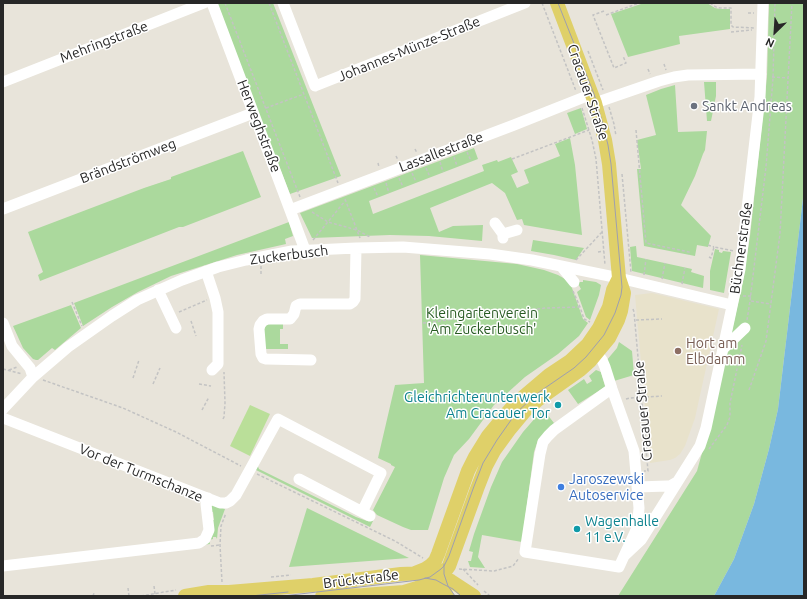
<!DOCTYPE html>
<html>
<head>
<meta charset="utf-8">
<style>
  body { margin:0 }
  #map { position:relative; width:807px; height:599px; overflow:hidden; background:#e8e4da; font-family:Ubuntu,sans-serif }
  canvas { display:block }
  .frame { position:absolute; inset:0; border:4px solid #272727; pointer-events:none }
  .north { position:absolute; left:755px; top:12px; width:40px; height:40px; -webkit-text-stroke:3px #fff; paint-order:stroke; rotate:205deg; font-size:11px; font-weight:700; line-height:16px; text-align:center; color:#272727 }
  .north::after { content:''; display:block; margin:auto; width:14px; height:18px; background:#272727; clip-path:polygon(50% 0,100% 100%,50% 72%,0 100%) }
</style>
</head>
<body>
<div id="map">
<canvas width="807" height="599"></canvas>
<div class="frame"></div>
<div class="north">N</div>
</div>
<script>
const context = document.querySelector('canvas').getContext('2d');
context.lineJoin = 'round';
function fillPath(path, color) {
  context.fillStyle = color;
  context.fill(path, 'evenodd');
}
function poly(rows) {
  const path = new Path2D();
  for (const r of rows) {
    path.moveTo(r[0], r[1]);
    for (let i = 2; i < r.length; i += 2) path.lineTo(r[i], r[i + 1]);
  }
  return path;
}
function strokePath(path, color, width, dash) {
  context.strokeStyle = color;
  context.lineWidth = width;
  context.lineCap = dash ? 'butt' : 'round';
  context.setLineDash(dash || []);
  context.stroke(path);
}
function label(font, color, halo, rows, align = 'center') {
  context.font = font + ' Ubuntu,sans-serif';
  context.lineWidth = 3;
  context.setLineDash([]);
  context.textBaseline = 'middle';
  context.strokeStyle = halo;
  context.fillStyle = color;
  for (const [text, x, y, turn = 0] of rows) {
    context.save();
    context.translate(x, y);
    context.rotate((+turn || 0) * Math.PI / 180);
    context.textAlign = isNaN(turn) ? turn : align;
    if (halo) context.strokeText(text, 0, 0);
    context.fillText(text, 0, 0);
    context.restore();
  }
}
const education = poly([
  [652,293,719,309,695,418,685,446,680,454,675,458,670,460,650,463,635,295]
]);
const green = poly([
  [215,3,273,3,341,176,290,194],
  [644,3,707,3,715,8,720,9,730,9,730,29,679,36,680,44,628,57,611,14],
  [769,3,804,3,804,190,778,409,769,449,754,504,734,559,714,596,618,596,697,471,716,402,743,281,750,236,767,77],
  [704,82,716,82,716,96,711,121,707,121],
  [675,85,678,132,707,131,705,150,703,154,695,176,681,205,711,236,708,247,697,245,695,256,644,246,637,169,641,169,637,140,656,135,646,95,661,89],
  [581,108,587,129,575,134,567,113],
  [570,138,575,165,582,235,524,225,522,219,517,220,505,193,492,183,430,208,439,232,453,226,483,225,482,241,429,236,390,235,312,238,300,213,474,148,478,159,369,201,373,214,484,171,482,165,497,160,498,162,511,157,518,172,511,175,517,188,529,183,524,170,560,156,555,144],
  [243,151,261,197,183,227,179,227,40,281,38,275,43,272,28,232,144,188,171,179,171,177],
  [289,222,293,236,285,239,286,244,237,255,171,276,138,292,112,307,83,326,74,303],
  [533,240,584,248,576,260,554,255,531,251],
  [636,246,637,257,692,269,691,272,704,276,703,288,632,271,630,247],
  [715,249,719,250,719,252,722,253,723,251,731,252,724,293,710,290,710,271],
  [420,255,517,264,544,270,558,275,565,279,569,283,572,288,583,319,588,323,579,336,558,354,525,377,494,405,469,439,454,455,444,478,428,530,411,530,403,527,377,515,373,510,395,467,391,465,391,464,378,458,395,385,424,383],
  [583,280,596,282,601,285,599,295,590,320,586,317,577,292,581,289,577,282,583,282],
  [71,305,81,328,55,350,52,348,38,360,36,360,33,359,23,348,13,326],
  [283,322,283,329,280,329,280,344,288,344,288,349,264,349,264,325],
  [619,342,632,351,634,375,614,381,606,361,617,348],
  [596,370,601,372,605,386,605,387,578,404,568,390,584,379,587,384,592,381,589,376],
  [543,409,554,423,538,440,534,452,522,542,482,535,478,557,485,568,470,567,468,561,471,561,473,552,469,551,474,534,491,487,502,462,523,432],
  [257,464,259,469,356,517,367,521,368,519,373,521,370,527,256,470],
  [213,504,225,509,218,528,217,539,216,537,213,537,213,539,209,540,210,544,202,545,212,520,214,520,213,512,210,512,210,507],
  [307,508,409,558,289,567]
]);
const pitch = poly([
  [250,405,270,414,250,456,230,446]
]);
const water = poly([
  [804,190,804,596,714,596,734,559,754,504,769,449,778,409]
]);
const path = poly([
  [225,3,300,197],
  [269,3,338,183],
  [542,3,576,91],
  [710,3,716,7,720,8,731,8,731,25,733,27,754,28],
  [604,11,593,15,614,68,626,63,623,56],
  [748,13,754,13],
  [606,15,639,3],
  [731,32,752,30],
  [588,51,603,90],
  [664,64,666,70],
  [648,69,650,74],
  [772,77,788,78],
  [609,107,614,124,616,136],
  [266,108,304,94],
  [582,108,592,140,596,159,605,265],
  [636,130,646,243,689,252,689,255],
  [415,149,417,153],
  [467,152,471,161],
  [396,156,398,160],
  [454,157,457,166],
  [512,159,589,130],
  [440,162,443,172],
  [378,163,379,167],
  [426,168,430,177],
  [412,173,416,182],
  [622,174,631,272],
  [399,178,403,187],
  [386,183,389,193],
  [374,188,378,197],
  [345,199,360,238],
  [312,212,328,222,357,230,370,237],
  [313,240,345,201],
  [708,245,714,247],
  [598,252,604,251],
  [709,257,711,258,714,247,734,251],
  [576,260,602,232],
  [261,266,261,274],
  [644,275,646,259],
  [662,279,665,263],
  [682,284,685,268],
  [573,291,580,307,584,319,590,322],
  [743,296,751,296],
  [751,301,771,304],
  [72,302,82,326],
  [633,309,634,312,648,471,644,471],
  [179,312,207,300],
  [636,320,662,319],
  [747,320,750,301,766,167,773,78,775,3],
  [191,321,196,336],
  [423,323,546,308,580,307],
  [3,369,22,374],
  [9,370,17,367],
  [133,378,139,360],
  [43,380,123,408,176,432,241,466],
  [153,384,160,368],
  [199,384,211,386],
  [749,390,766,341,780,234,792,3],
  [626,399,630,398,662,396],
  [202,410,209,397],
  [223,419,224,417,225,403,224,372],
  [709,449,727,425,730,417,730,403,742,345],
  [257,474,395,541,423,558],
  [211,546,220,545],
  [459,569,494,571,513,566,519,558],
  [463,569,478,585],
  [271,577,291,575],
  [222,582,220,545,221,526,226,513],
  [154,586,155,594],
  [128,588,129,596],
  [484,591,490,596],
  [93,596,94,593],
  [141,596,176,590]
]);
const minor = poly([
  [212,3,290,210,305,250],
  [283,3,315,86,525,3],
  [3,82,204,3],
  [595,103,659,81,674,77,688,75,761,74],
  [3,209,253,113],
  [290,210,514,125,592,94],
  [495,223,503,234],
  [503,238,503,234,517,230],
  [561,266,574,282],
  [206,271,215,298,218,312,218,364,212,370],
  [158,290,176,328],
  [3,323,12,346,30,368,33,377],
  [592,346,602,360,605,367,612,389,634,451,639,508,638,520,636,530,619,567,525,552,540,454,543,442,548,436,554,430,608,391,612,389],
  [723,349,745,328],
  [311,360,266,359,263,358,261,354,259,329,260,325,263,321,267,319,290,319,294,314,296,306,300,304,350,304,353,302,355,299,356,248],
  [3,409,33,377,68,347,112,316,137,300,182,280,218,267,246,260,292,251,356,248,403,247,490,254,532,260,619,278,732,305],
  [3,418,220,503,226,503,230,501,236,495,278,419,381,473,362,512],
  [299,479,370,516],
  [637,487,667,486,670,486,677,482],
  [624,556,641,540,700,446,706,428,740,269,760,97,763,3],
  [3,566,199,543,205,539,209,530,206,504,208,498]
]);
const major = poly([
  [439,570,440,582,443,589,447,596],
  [415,573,425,569,431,565,435,561,438,554,468,471,475,457,488,436,507,413,516,403,549,375,570,361,588,344,599,328,609,307,613,290,619,278],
  [411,592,426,593,434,596],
  [185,596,209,592,229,592,313,585,401,574,427,573,435,574,451,581,474,596],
  [322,596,363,595,404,592,430,584,442,576,449,566,477,489,486,466,494,451,510,429,525,411,539,399,580,370,590,361,609,338,618,320,621,311,624,293,619,278,609,164,605,140,595,103,557,3]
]);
const tram = poly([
  [444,564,444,574,448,586,455,596],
  [425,578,436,580,443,584,453,589,461,596],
  [251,596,288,592],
  [283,596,419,580,430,577,441,569,444,566,449,556,473,489,483,463,497,440,516,413,530,400,542,390,574,368,586,357,604,335,615,313,621,295,622,287,611,164,608,145,602,121,594,94,558,3]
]);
const markers = [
  [694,106,4,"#6b7280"],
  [678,351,4,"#8d6e63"],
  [558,405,4,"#0f9aa8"],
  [561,487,4,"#3f7fe0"],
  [577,529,4,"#0f9aa8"]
];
const streetNames = [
  ["Mehringstraße",104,42,-21],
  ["Johannes-Münze-Straße",409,49,-22],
  ["Cracauer Straße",588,92,71],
  ["Herweghstraße",259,126,69],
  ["Lassallestraße",441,152,-21],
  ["Brändströmweg",128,161,-21],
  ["Büchnerstraße",741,248,-82],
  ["Zuckerbusch",289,255,-7],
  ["Cracauer Straße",643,411,-95],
  ["Vor der Turmschanze",141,473,22],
  ["Brückstraße",361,579,-7]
];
const worshipNames = [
  ["Sankt Andreas",702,106]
];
const parkNames = [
  ["Kleingartenverein",482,313],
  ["'Am Zuckerbusch'",482,329]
];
const educationNames = [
  ["Hort am",686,343],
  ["Elbdamm",686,359]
];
const cultureNames = [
  ["Gleichrichterunterwerk",550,397],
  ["Am Cracauer Tor",550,413],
  ["Wagenhalle",585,521,"left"],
  ["11 e.V.",585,537,"left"]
];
const shopNames = [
  ["Jaroszewski",569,479],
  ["Autoservice",569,495]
];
fillPath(education, '#e8e2cb');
fillPath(green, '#abd99d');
fillPath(pitch, '#badf99');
fillPath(water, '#79b8df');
strokePath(path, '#c3c3c3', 1.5, [3, 2]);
strokePath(minor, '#fff', 11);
strokePath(major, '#dfd069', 14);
strokePath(tram, '#9e9faf', 1);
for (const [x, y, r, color] of markers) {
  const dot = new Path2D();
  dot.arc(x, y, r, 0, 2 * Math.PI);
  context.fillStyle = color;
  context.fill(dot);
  strokePath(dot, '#fff', 1.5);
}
label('14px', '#272727', '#fff', streetNames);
label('14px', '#5b616d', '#fff', worshipNames, 'left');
label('14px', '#275a21', '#fff', parkNames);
label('14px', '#785e54', '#fff', educationNames, 'left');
label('14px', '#0d838f', '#fff', cultureNames, 'right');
label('14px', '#366cbe', '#fff', shopNames, 'left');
</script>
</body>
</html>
